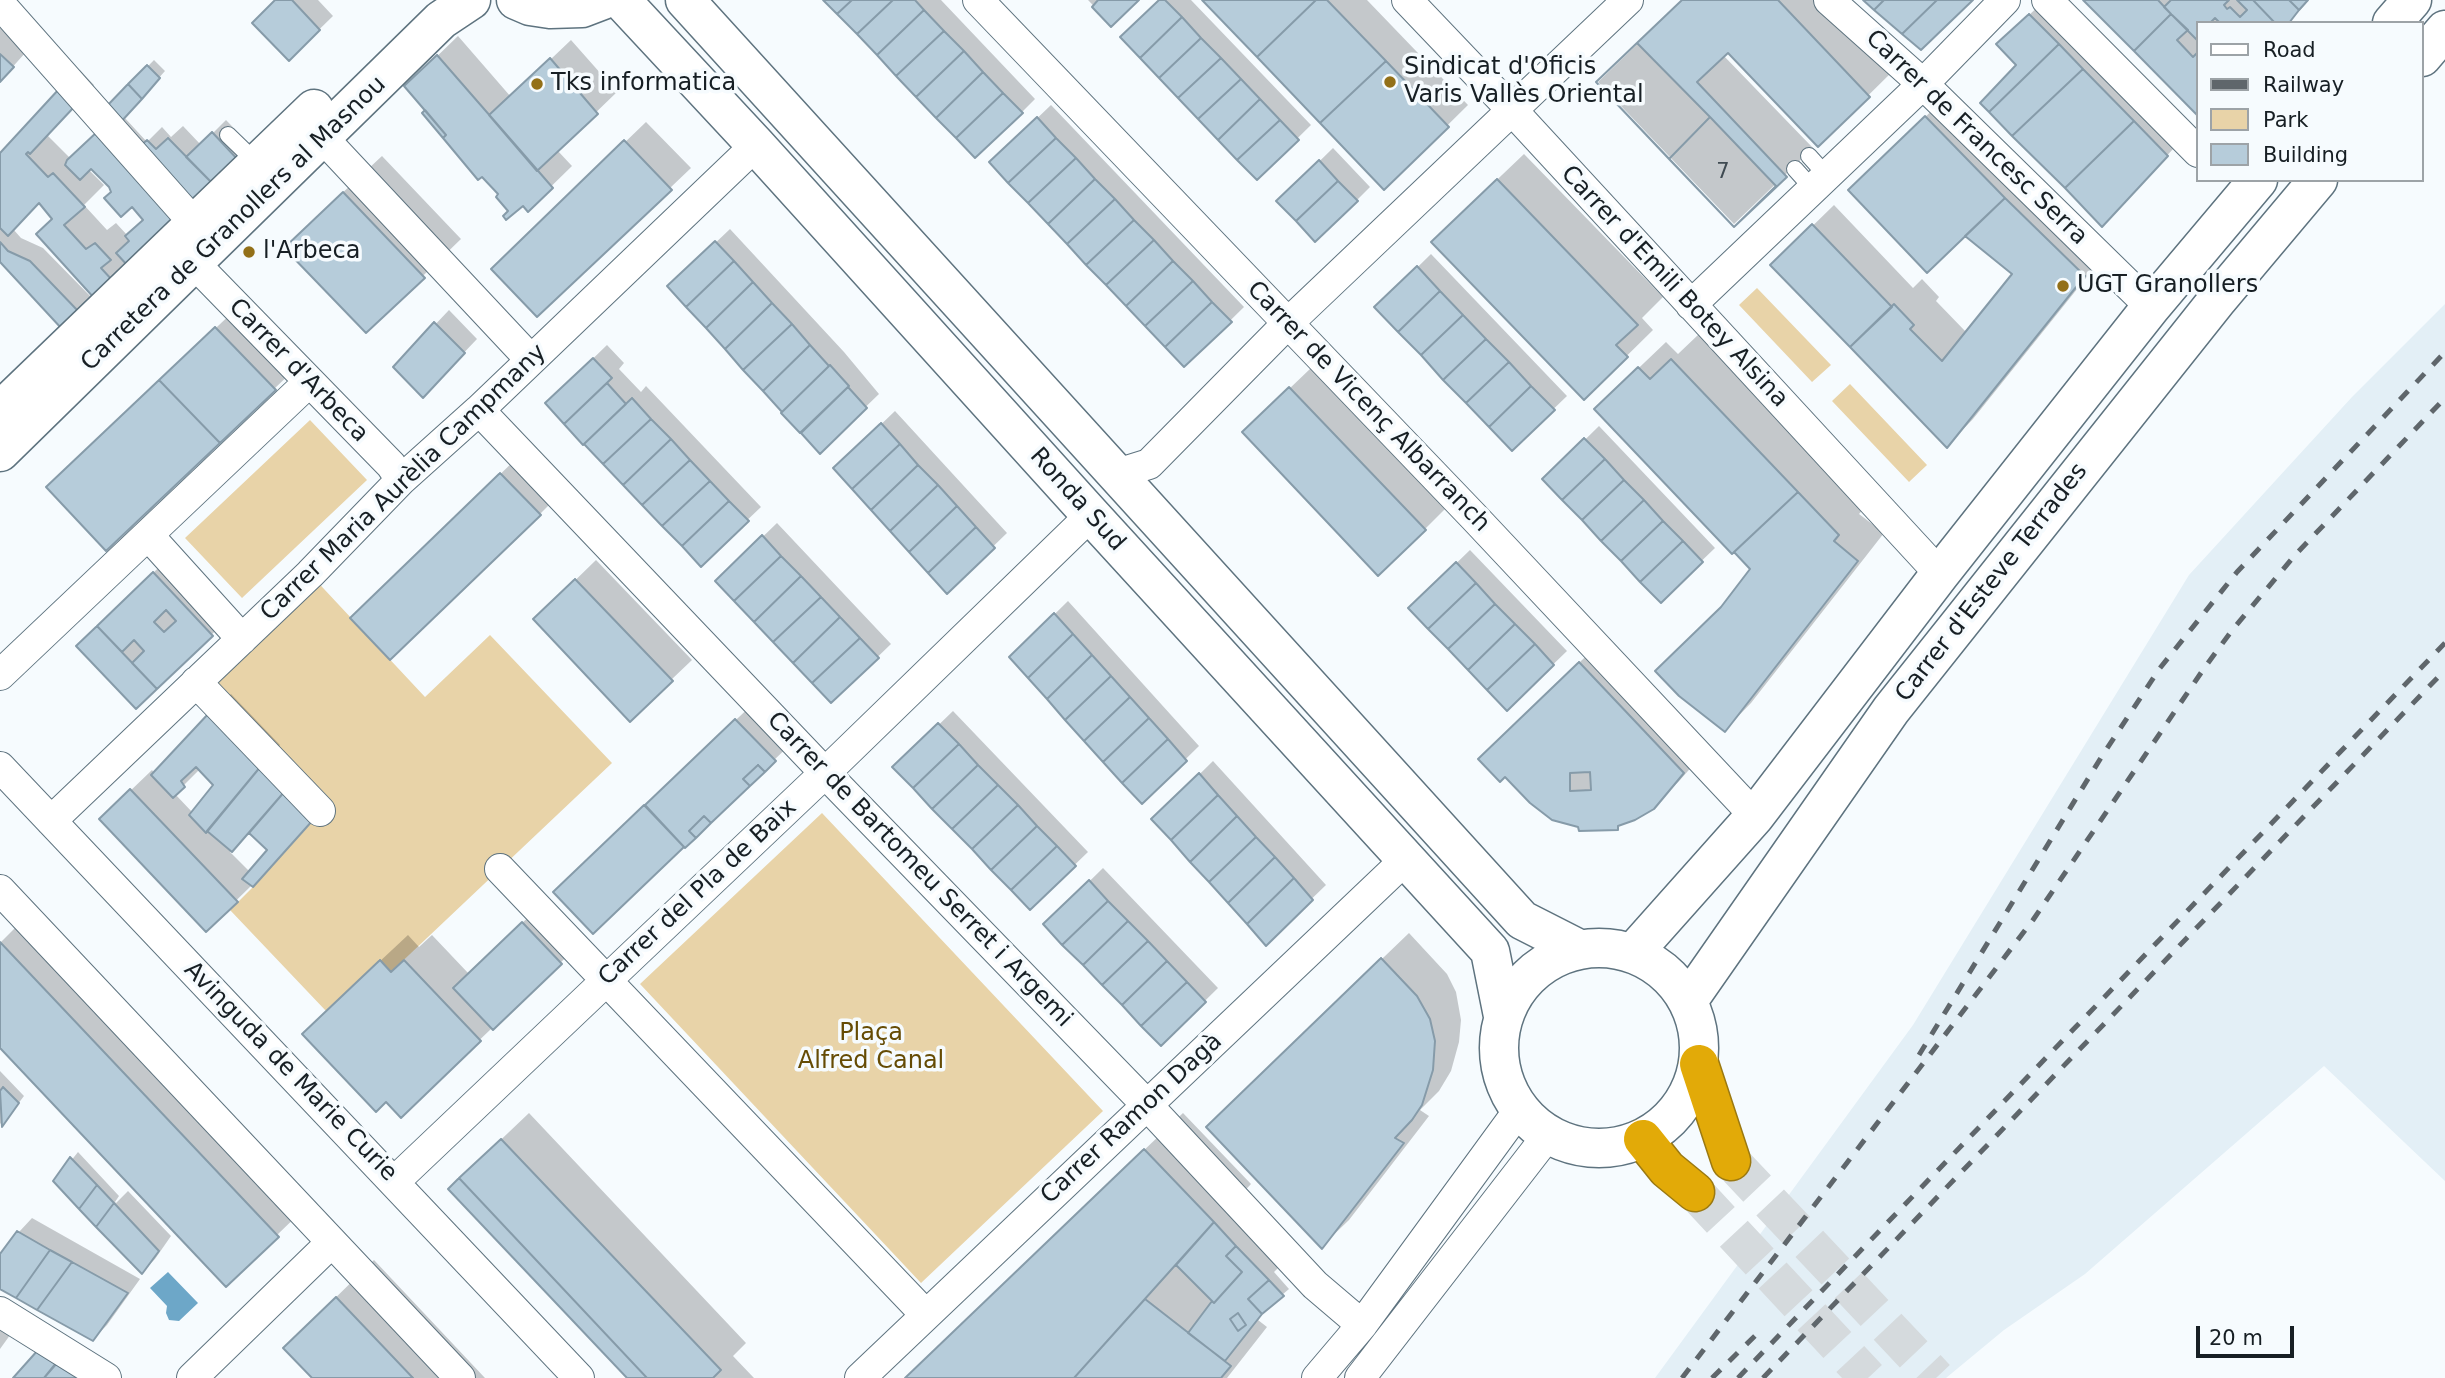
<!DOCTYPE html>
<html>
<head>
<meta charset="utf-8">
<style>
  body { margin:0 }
  #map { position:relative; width:2445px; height:1378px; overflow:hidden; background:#f6fbfe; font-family:"DejaVu Sans",sans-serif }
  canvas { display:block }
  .legend { position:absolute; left:2196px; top:21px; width:228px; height:161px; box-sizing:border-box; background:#f6fbfe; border:2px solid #9da3a7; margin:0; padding:9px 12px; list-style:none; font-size:21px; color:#171f24 }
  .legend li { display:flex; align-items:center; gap:14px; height:35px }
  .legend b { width:35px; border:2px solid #9da3a7 }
  .scale { position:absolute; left:2196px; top:1326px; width:98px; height:32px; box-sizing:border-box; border:4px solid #171f24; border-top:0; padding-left:9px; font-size:21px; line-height:24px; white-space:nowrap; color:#171f24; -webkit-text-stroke:5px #f6fbfe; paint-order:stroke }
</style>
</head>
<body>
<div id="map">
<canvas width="2445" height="1378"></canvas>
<ul class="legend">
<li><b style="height:9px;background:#fff"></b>Road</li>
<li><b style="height:9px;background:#5f666b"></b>Railway</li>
<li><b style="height:19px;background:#e8d3a8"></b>Park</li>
<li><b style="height:19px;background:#b6ccda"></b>Building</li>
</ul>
<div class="scale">20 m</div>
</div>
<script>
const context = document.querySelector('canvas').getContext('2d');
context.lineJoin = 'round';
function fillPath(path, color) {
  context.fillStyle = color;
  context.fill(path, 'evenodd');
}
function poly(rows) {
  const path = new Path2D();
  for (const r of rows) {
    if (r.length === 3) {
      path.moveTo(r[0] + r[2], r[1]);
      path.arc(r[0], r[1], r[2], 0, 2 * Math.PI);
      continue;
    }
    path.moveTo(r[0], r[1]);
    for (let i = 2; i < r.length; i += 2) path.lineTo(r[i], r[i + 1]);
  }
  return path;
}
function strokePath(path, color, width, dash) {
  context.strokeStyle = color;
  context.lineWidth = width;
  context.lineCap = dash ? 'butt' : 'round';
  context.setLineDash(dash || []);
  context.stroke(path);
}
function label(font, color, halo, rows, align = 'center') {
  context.font = font + ' "DejaVu Sans",sans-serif';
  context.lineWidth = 7;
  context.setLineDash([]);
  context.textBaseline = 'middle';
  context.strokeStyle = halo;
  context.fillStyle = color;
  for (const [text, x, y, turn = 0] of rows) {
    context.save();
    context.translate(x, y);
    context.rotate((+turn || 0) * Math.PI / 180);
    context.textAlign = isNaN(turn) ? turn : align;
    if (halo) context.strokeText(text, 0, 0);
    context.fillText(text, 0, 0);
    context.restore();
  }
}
const built = poly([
  [2445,304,2445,1181,2324,1066,2085,1274,2004,1330,1946,1378,1655,1378,1913,1025,2189,575,2352,397]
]);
const green = poly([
  [1757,288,1831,365,1812,382,1739,305],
  [1850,384,1927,465,1909,482,1832,401],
  [310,420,367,480,242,598,185,538],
  [310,574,425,697,490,635,612,763,391,972,380,961,326,1011,230,910,253,887,313,820,205,674],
  [822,813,1103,1111,921,1283,640,984]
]);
const water = poly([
  [168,1272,198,1303,179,1321,169,1320,166,1313,167,1306,150,1288]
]);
const shadow = poly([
  [277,0,318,0,333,16,289,59],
  [826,0,941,0,1035,99,1022,112],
  [1088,0,1137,0,1111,24],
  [1161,0,1191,0,1311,125,1257,178],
  [1205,0,1367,0,1468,105,1384,188],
  [1683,0,1829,0,1895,69,1818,145,1728,50,1723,55,1813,148,1734,224,1598,82],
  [2085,0,2309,0,2289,23,2198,23,2198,114],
  [2044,1,2187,134,2122,204,2012,31],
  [0,28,26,52,0,81],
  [458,36,511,97,571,40,617,92,557,150,572,166,528,209,523,203,511,211,500,194,427,111,427,66],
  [154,60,165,71,124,117,147,142,162,127,171,137,183,126,201,145,226,120,252,147,95,296,54,219,40,201,13,229,21,238,43,248,92,298,62,326,0,260,0,155,80,70,94,85,47,135,70,158,115,116,107,108],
  [91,166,145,219,128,236,116,223,107,230,84,205,104,185,88,169],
  [1946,97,2110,248,1973,419,1947,446,1793,245,1834,205,1913,288,1922,279,1939,297,1936,301,1967,333,2015,274,1968,236,1870,170],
  [1051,105,1244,307,1185,365,1005,149],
  [646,122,691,168,670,188,514,249],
  [1333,148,1370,187,1357,200,1279,201],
  [1524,154,1663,297,1642,318,1653,330,1584,398,1460,215],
  [382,156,461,239,366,331,324,210],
  [730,229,844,352,879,394,820,451,670,286],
  [1431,254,1567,396,1512,449,1377,307],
  [237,308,295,369,274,389,69,467],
  [449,310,477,339,436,382,395,367],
  [1699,334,1865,507,1859,514,1884,533,1751,703,1725,730,1726,604,1753,569,1623,383,1666,342,1678,354],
  [607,345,624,363,619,369,641,392,646,386,761,507,701,564,547,403],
  [1311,368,1445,509,1425,529,1265,412],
  [895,411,1007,533,947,591,849,455],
  [1599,426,1715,548,1661,600,1545,479],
  [521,454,560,494,540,514,373,598],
  [777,523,891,644,832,701,717,581],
  [1470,550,1567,651,1507,709,1410,608],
  [174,553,232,615,136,707,91,632],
  [596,560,692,660,671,680,556,599],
  [1068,601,1199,746,1142,802,1011,657],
  [1606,637,1710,746,1680,780,1653,808,1623,823,1617,828,1580,826,1507,732],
  [231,694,280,745,274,752,325,805,252,885,206,930,101,819,152,770,155,774],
  [200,769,216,785,193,813,175,794],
  [250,832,269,849,250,872,230,852],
  [757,700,795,740,594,932,575,872],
  [953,711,1088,852,1030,908,895,767],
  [1213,761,1326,885,1266,943,1154,819],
  [1103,868,1218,988,1161,1044,1046,924],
  [543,903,581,943,401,1115,331,1007,408,935,419,947,432,935,469,974],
  [27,916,304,1209,277,1235,0,1046,0,943],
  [1409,933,1447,974,1456,992,1461,1020,1459,1042,1451,1071,1439,1091,1420,1110,1429,1116,1349,1220,1322,1246,1235,1100],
  [0,1071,24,1096,2,1125,0,1123],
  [529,1113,746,1343,733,1356,754,1378,630,1378,488,1152],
  [1183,1113,1251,1184,1228,1209,1281,1265,1274,1272,1289,1289,1269,1306,1258,1320,1267,1327,1227,1378,905,1378],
  [78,1152,119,1196,115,1202,116,1203,128,1191,171,1236,155,1259,142,1272,55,1181],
  [32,1218,140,1279,107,1325,93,1339,0,1286,0,1257,19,1232],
  [374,1260,485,1378,314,1378,323,1310],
  [0,1300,23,1317,0,1349]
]);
const building = poly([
  [275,0,292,0,320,30,289,61,252,23,275,0],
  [823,0,852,0,837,14,823,0],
  [852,0,893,0,857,34,837,14,852,0],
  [893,0,915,0,924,10,877,55,857,34,893,0],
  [1098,0,1139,0,1111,27,1092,7,1098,0],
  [1159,0,1165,0,1182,17,1140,58,1120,37,1159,0],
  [1202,0,1316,0,1257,57,1202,0],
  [1316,0,1327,0,1386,61,1320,123,1257,57,1316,0],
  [1682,0,1778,0,1870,97,1818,147,1728,53,1697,82,1787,177,1734,227,1596,82,1682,0],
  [1863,0,1884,0,1874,10,1863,0],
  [1884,0,1937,0,1902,34,1874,10,1884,0],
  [1937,0,1973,0,1921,50,1902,34,1937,0],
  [2083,0,2158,0,2171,14,2134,51,2083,0],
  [2171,0,2229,0,2224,5,2227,9,2230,7,2240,17,2247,10,2237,0,2253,0,2275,23,2220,23,2215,18,2210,23,2198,23,2198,41,2164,7,2171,0],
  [2253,0,2289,0,2299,10,2289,23,2275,23,2253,0],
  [2289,0,2308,0,2299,10,2289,0],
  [924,10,944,31,896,76,877,55,924,10],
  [2029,14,2059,44,1989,112,1980,103,2016,65,1996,44,2029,14],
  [2171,14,2188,30,2177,40,2193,57,2198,52,2198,116,2134,51,2171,14],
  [1182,17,1201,38,1159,78,1140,58,1182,17],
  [944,31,964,51,916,97,896,76,944,31],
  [1201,38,1221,58,1178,98,1159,78,1201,38],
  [1637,43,1710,117,1669,159,1596,82,1637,43],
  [2059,44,2083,69,2012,136,1989,112,2059,44],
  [964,51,983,72,936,118,916,97,964,51],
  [0,54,14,67,0,82,0,54],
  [437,55,553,188,528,212,523,206,506,220,503,216,508,211,496,197,498,194,482,177,478,180,443,138,446,135,404,86,437,55],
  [550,58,598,114,537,171,489,115,550,58],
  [1221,58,1241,79,1198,119,1178,98,1221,58],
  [1386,61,1449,127,1384,190,1320,123,1386,61],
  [147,65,160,78,142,99,128,84,147,65],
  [2083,69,2134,121,2065,188,2012,136,2083,69],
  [983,72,1003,93,956,138,936,118,983,72],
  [1241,79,1260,99,1218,140,1198,119,1241,79],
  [128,84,142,99,119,124,105,108,128,84],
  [59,89,75,106,30,154,28,152,26,154,48,177,53,173,85,207,64,225,86,249,95,243,111,260,101,268,113,281,95,299,36,234,52,219,39,203,8,236,0,228,0,153,59,89],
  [1003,93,1023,113,975,158,956,138,1003,93],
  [1260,99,1280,120,1237,160,1218,140,1260,99],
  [425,110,446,135,443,138,422,113,425,110],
  [1925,116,2005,198,1927,273,1848,190,1925,116],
  [1037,117,1056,138,1008,183,989,162,1037,117],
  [1710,117,1776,186,1734,227,1669,159,1710,117],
  [1280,120,1299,140,1257,180,1237,160,1280,120],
  [2134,121,2168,156,2102,227,2065,188,2134,121],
  [98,131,180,220,128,266,116,253,129,241,125,236,143,220,132,207,121,217,104,198,111,192,109,187,91,169,80,180,65,165,67,160,98,131],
  [212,132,240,162,215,186,186,157,212,132],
  [168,138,215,186,194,206,139,147,147,140,156,149,168,138],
  [1056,138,1076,158,1028,203,1008,183,1056,138],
  [624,140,672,190,537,317,491,269,624,140],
  [1076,158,1095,179,1048,224,1028,203,1076,158],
  [1319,160,1338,181,1296,221,1276,201,1319,160],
  [1095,179,1115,199,1067,244,1048,224,1095,179],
  [1497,179,1638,325,1616,345,1628,357,1584,400,1431,242,1497,179],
  [1338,181,1358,201,1315,242,1296,221,1338,181],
  [343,192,425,278,366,333,284,248,343,192],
  [2005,198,2085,276,1947,448,1850,347,1894,304,1914,325,1910,329,1942,361,2012,274,1965,236,2005,198],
  [1115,199,1134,220,1086,265,1067,244,1115,199],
  [1134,220,1154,240,1106,285,1086,265,1134,220],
  [1812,224,1892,307,1850,347,1770,265,1812,224],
  [1154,240,1173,261,1126,306,1106,285,1154,240],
  [715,241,734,261,686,307,667,286,715,241],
  [0,242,8,251,30,261,79,312,62,329,0,262,0,242],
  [734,261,753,282,706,328,686,307,734,261],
  [1173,261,1193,281,1145,326,1126,306,1173,261],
  [1417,266,1440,291,1398,332,1374,307,1417,266],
  [1193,281,1212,302,1165,347,1145,326,1193,281],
  [753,282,772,303,725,349,706,328,753,282],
  [1440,291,1463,315,1421,355,1398,332,1440,291],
  [1212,302,1232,322,1184,367,1165,347,1212,302],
  [772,303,792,324,743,370,725,349,772,303],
  [1463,315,1486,339,1443,380,1421,355,1463,315],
  [434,322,465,353,423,398,393,367,434,322],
  [792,324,810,345,763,391,743,370,792,324],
  [215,327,276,390,220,443,159,380,215,327],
  [1486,339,1509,362,1466,403,1443,380,1486,339],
  [810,345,829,366,782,412,763,391,810,345],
  [593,358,612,378,564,424,545,403,593,358],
  [1671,359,1798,492,1732,554,1594,409,1638,367,1650,379,1671,359],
  [1509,362,1531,386,1489,427,1466,403,1509,362],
  [830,365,849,386,800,433,781,413,830,365],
  [159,380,220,443,106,551,46,487,159,380],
  [607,383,626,404,583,445,564,424,607,383],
  [1531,386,1555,410,1512,451,1489,427,1531,386],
  [848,387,867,408,820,454,801,433,848,387],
  [1289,387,1426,530,1378,576,1242,432,1289,387],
  [632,398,651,419,603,464,584,444,632,398],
  [651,419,671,439,623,485,603,464,651,419],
  [881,423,900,444,852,489,833,468,881,423],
  [1584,438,1605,459,1562,500,1542,479,1584,438],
  [671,439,690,460,642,505,623,485,671,439],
  [900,444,918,465,871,510,852,489,900,444],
  [1605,459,1624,480,1582,520,1562,500,1605,459],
  [690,460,710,481,662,526,642,505,690,460],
  [918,465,938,485,890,531,871,510,918,465],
  [500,473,541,515,390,660,350,618,500,473],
  [1624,480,1644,500,1601,541,1582,520,1624,480],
  [710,481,729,501,682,546,662,526,710,481],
  [938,485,957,506,909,552,890,531,938,485],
  [1798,492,1839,535,1834,541,1858,561,1725,732,1679,696,1655,671,1721,607,1750,569,1734,552,1798,492],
  [1644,500,1663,521,1621,561,1601,541,1644,500],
  [729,501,749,521,701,567,682,546,729,501],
  [957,506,976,527,928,573,909,552,957,506],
  [1663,521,1683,541,1640,582,1621,561,1663,521],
  [976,527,995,548,947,594,928,573,976,527],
  [762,535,781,556,734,601,715,581,762,535],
  [1683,541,1703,562,1661,603,1640,582,1683,541],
  [781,556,801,576,754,622,734,601,781,556],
  [1456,562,1476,583,1428,629,1408,608,1456,562],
  [153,572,213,636,157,689,132,663,144,651,134,640,122,652,97,626,153,572],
  [166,610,176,621,164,632,154,622,166,610],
  [801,576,821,597,773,642,754,622,801,576],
  [575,579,673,681,630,722,533,619,575,579],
  [1476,583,1495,604,1448,649,1428,629,1476,583],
  [821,597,840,617,793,663,773,642,821,597],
  [1495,604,1515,624,1468,670,1448,649,1495,604],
  [1054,613,1073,634,1028,678,1009,657,1054,613],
  [840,617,860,638,812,683,793,663,840,617],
  [1515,624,1535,644,1487,690,1468,670,1515,624],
  [97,626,157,689,136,709,76,646,97,626],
  [1073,634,1092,655,1047,699,1028,678,1073,634],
  [860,638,879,658,831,703,812,683,860,638],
  [1535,644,1554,665,1507,711,1487,690,1535,644],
  [1092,655,1111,676,1065,720,1047,699,1092,655],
  [1579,662,1684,773,1654,809,1635,820,1618,826,1618,830,1579,831,1578,827,1552,820,1530,803,1505,777,1500,782,1478,759,1579,662],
  [1590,772,1591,790,1570,791,1570,773,1590,772],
  [1111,676,1130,697,1084,741,1065,720,1111,676],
  [1130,697,1149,718,1103,762,1084,741,1130,697],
  [209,713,261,766,206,833,189,815,213,785,196,767,181,781,185,787,173,798,151,775,209,713],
  [1149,718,1168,739,1122,783,1103,762,1149,718],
  [735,719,776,761,765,772,758,765,743,779,750,786,711,823,704,816,689,831,696,838,685,848,645,805,735,719],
  [938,723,959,744,913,788,892,767,938,723],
  [1168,739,1187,761,1142,804,1122,783,1168,739],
  [959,744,978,765,932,809,913,788,959,744],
  [758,765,765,772,750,786,743,779,758,765],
  [978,765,998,785,952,829,932,809,978,765],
  [261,766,285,791,232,852,207,831,261,766],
  [1199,773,1218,795,1171,840,1151,819,1199,773],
  [998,785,1018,805,972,849,952,829,998,785],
  [130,789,238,902,206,932,99,819,130,789],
  [285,791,313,820,253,887,242,879,267,850,249,833,285,791],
  [1218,795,1237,816,1190,862,1171,840,1218,795],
  [644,805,684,847,593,934,553,892,644,805],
  [1018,805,1037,826,991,870,972,849,1018,805],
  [704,816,711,823,696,838,689,831,704,816],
  [1237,816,1256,837,1209,882,1190,862,1237,816],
  [1037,826,1057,846,1011,890,991,870,1037,826],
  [1256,837,1275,857,1228,903,1209,882,1256,837],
  [1057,846,1076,866,1030,910,1011,890,1057,846],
  [1275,857,1294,878,1247,924,1228,903,1275,857],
  [1294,878,1313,900,1266,946,1247,924,1294,878],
  [1089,880,1108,901,1062,945,1043,924,1089,880],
  [1108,901,1128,921,1083,965,1062,945,1108,901],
  [1128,921,1148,941,1102,985,1083,965,1128,921],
  [522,922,562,964,493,1030,453,988,522,922],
  [1148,941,1167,961,1122,1005,1102,985,1148,941],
  [0,942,279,1237,226,1287,0,1048,0,942],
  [1381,958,1417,996,1430,1019,1435,1041,1433,1070,1422,1105,1412,1120,1395,1138,1404,1143,1322,1249,1206,1127,1381,958],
  [380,960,391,972,404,960,481,1041,401,1118,386,1102,376,1112,302,1034,380,960],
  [1167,961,1187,982,1141,1026,1122,1005,1167,961],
  [1187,982,1206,1002,1161,1046,1141,1026,1187,982],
  [3,1087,19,1103,2,1127,0,1091,3,1087],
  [501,1139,721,1370,713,1378,647,1378,459,1178,501,1139],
  [1144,1149,1214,1222,1074,1378,905,1378,1144,1149],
  [70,1157,97,1185,79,1209,53,1181,70,1157],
  [459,1178,647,1378,627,1378,448,1189,459,1178],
  [97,1185,114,1203,96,1227,79,1209,97,1185],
  [114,1203,159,1251,142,1274,96,1227,114,1203],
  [1214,1222,1236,1246,1226,1256,1242,1272,1214,1303,1176,1265,1214,1222],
  [17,1231,50,1250,16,1298,0,1289,0,1254,17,1231],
  [1236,1246,1269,1280,1248,1299,1262,1314,1225,1361,1188,1333,1212,1301,1214,1303,1242,1272,1226,1256,1236,1246],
  [1238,1313,1246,1325,1238,1331,1230,1319,1238,1313],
  [50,1250,72,1262,37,1310,16,1298,50,1250],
  [72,1262,128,1293,93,1341,37,1310,72,1262],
  [1269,1280,1284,1296,1262,1314,1248,1299,1269,1280],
  [336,1297,413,1378,312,1378,283,1348,336,1297],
  [1145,1299,1231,1366,1221,1378,1074,1378,1145,1299],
  [1238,1313,1246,1325,1238,1331,1230,1319,1238,1313],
  [38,1350,57,1363,44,1378,13,1378,38,1350],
  [57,1362,79,1378,44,1378,57,1362]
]);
const highwayTunnel = poly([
  [1731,1161,1936,1378],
  [1695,1192,1868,1378]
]);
const lane = poly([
  [228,135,257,163],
  [1809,156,1827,176],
  [1795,169,1813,189]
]);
const street = poly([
  [978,0,1474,517,1755,816],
  [1407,0,1511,109,1940,574],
  [1829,0,1923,84,2151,307],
  [2047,0,2198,152],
  [0,4,195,224],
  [322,137,531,360],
  [194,263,391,465,401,480],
  [1691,305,1923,84,2005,0],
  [479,410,825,773,1147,1105,1315,1285,1362,1325],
  [1117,474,1149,464,1288,323,1628,0],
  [148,535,242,639],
  [0,675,309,382],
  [196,682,320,811],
  [0,767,579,1378],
  [51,821,310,574,401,480,479,410,756,145],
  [500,869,925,1314],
  [0,890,460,1378],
  [394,1182,825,773,1091,515],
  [0,1312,106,1378],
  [192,1378,331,1243],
  [860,1378,1405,860],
  [1317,1378,1362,1325,1519,1110],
  [1360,1378,1548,1135]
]);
const secondary = poly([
  [516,0,530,6,550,9,582,8,603,0],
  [621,0,756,145,1091,515,1490,951,1503,1016],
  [685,0,1522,920,1579,949],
  [2392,23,2412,0],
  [2422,57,2445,30],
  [0,411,314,109],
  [0,452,441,20,471,0],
  [1599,1048,100],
  [1633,953,1755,816,1940,574,2151,307,2258,180],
  [1688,1001,1891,710,2218,299,2318,180]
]);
const highway = poly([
  [1699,1064,1731,1161],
  [1643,1139,1667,1169,1695,1192]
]);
const rail = poly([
  [1919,1055,2102,756,2160,668,2237,572,2445,352],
  [1682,1378,2033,920,2205,667,2233,629,2296,554,2445,398],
  [1712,1378,1761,1330],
  [1738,1378,2445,643],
  [1763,1378,2445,670]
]);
const markers = [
  [1390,82,7,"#937018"],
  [537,84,7,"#937018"],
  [249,252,7,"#937018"],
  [2063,286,7,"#937018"]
];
const numberNames = [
  ["7",1723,173]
];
const poiNames = [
  ["Sindicat d'Oficis",1404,68],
  ["Varis Vallès Oriental",1404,96],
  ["Tks informatica",551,84],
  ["l'Arbeca",263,252],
  ["UGT Granollers",2077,286]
];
const streetNames = [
  ["Carrer de Francesc Serra",1976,138,44],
  ["Carretera de Granollers al Masnou",234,224,-44],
  ["Carrer d'Emili Botey Alsina",1674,287,47],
  ["Carrer d'Arbeca",298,371,46],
  ["Carrer de Vicenç Albarranch",1368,407,46],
  ["Carrer Maria Aurèlia Campmany",404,483,-44],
  ["Ronda Sud",1077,500,48],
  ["Carrer d'Esteve Terrades",1992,583,-52],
  ["Carrer de Bartomeu Serret i Argemi",919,870,46],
  ["Carrer del Pla de Baix",698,893,-43],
  ["Avinguda de Marie Curie",290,1072,46],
  ["Carrer Ramon Dagà",1132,1119,-43]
];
const parkNames = [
  ["Plaça",871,1034],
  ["Alfred Canal",871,1062]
];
fillPath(built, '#e3eff6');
fillPath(green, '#e8d3a8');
fillPath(water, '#6da7c8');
fillPath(shadow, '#0003');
fillPath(building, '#b6ccda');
strokePath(building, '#869ba9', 2);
strokePath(highwayTunnel, '#d5dadd', 38, [38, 19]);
strokePath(lane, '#5e737f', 18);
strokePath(street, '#5e737f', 32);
strokePath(secondary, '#5e737f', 41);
strokePath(highway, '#9b7912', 41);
strokePath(lane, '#fff', 16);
strokePath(street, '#fff', 30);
strokePath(secondary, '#fff', 38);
strokePath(highway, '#e2aa08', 38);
strokePath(rail, '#5f666b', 5, [12, 12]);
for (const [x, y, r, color] of markers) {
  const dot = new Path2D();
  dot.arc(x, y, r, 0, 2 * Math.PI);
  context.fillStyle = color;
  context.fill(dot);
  strokePath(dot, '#f6fbfe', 2.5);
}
label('21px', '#3f4a52', null, numberNames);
label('24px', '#171f24', '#f6fbfe', poiNames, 'left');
label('24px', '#171f24', '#f6fbfe', streetNames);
label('24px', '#654b04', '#f6fbfe', parkNames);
</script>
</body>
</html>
